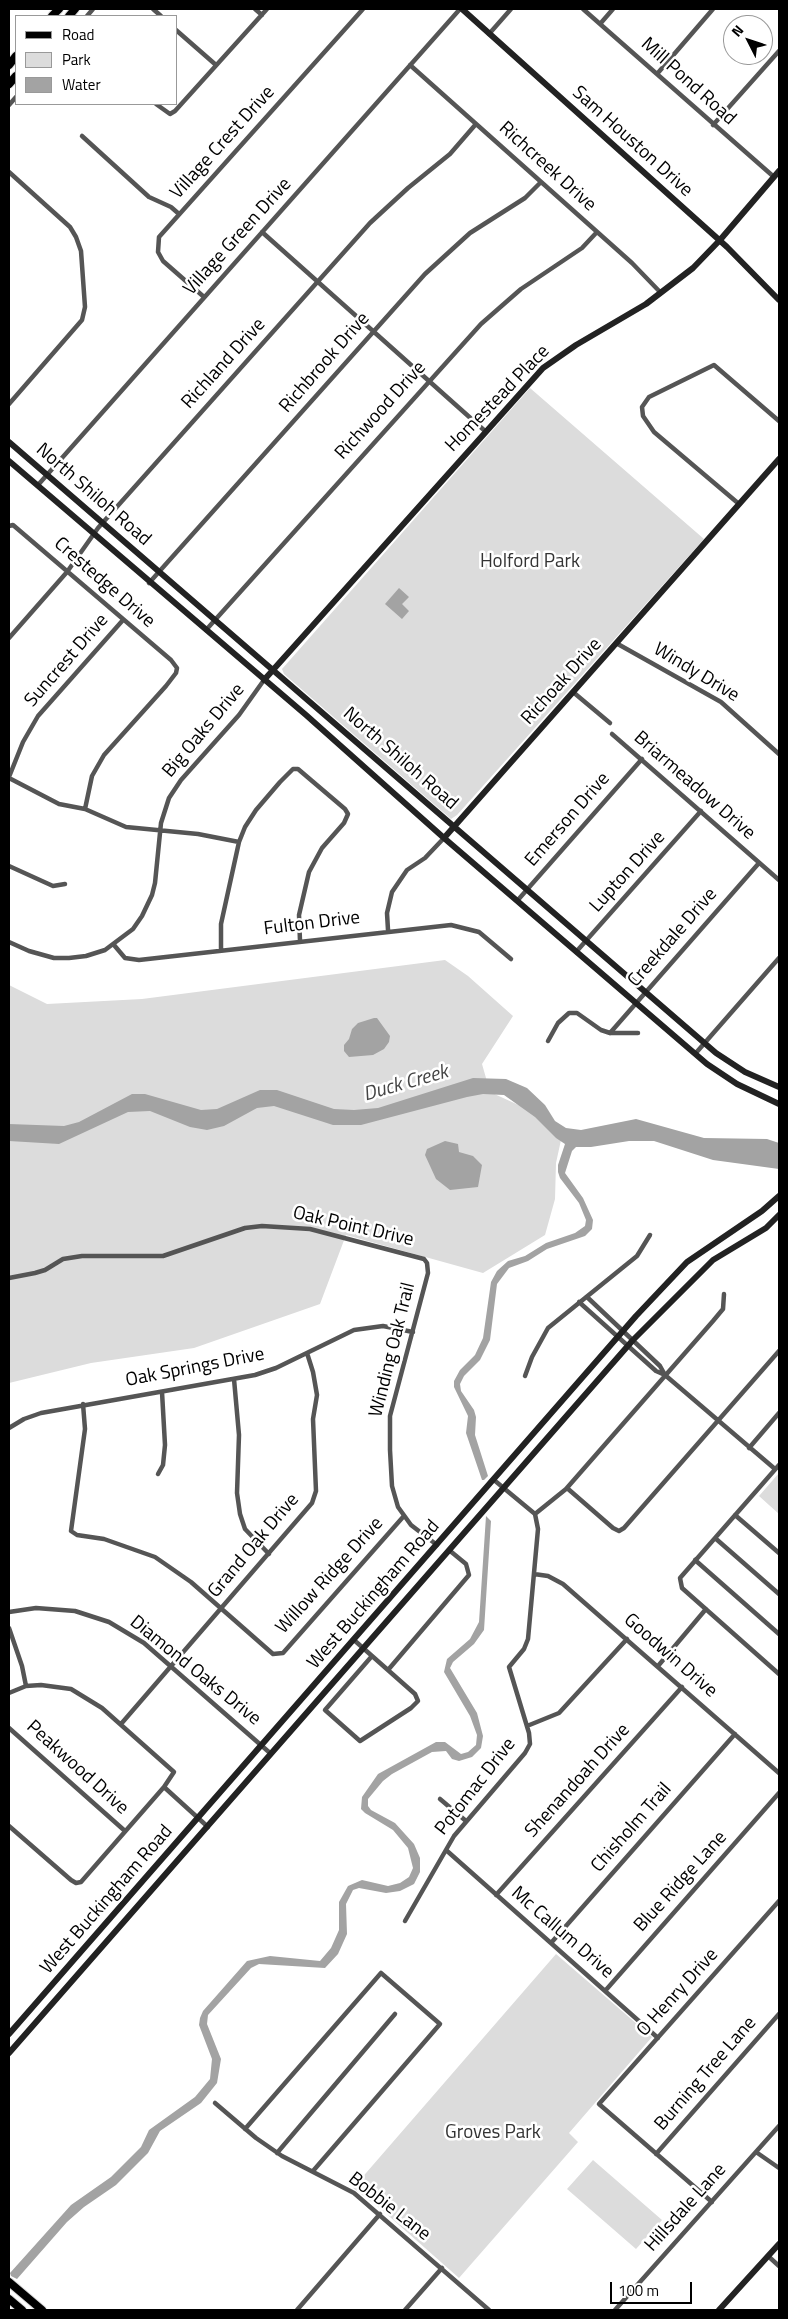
<!DOCTYPE html>
<html>
<head>
<meta charset="utf-8">
<style>
  body { margin:0 }
  #map { position:relative; width:788px; height:2319px; overflow:hidden; background:#fff; font-family:"Titillium Web",sans-serif }
  canvas { display:block }
  .frame { position:absolute; inset:0; border:10px solid #000; pointer-events:none }
  .legend { position:absolute; left:15px; top:15px; width:162px; height:90px; box-sizing:border-box; background:#fff; border:1px solid #999; margin:0; padding:6px 9px; list-style:none; font-size:15px; color:#000 }
  .legend li { display:flex; align-items:center; gap:10px; height:25px }
  .legend b { width:25px; border:1px solid #999 }
  .north { position:absolute; left:723px; top:15px; width:50px; height:50px; box-sizing:border-box; background:#fff; border:1px solid #999; border-radius:50%; rotate:311deg; font-size:14px; font-weight:700; line-height:20px; text-align:center; color:#000 }
  .north::after { content:''; display:block; margin:auto; width:18px; height:22px; background:#000; clip-path:polygon(50% 0,100% 100%,50% 72%,0 100%) }
  .scale { position:absolute; left:610px; top:2282px; width:82px; height:22px; box-sizing:border-box; border:2px solid #000; border-top:0; padding-left:6px; font-size:15px; line-height:18px; white-space:nowrap; color:#000; -webkit-text-stroke:4px #fff; paint-order:stroke }
</style>
</head>
<body>
<div id="map">
<canvas width="788" height="2319"></canvas>
<div class="frame"></div>
<ul class="legend">
<li><b style="height:6px;background:#000"></b>Road</li>
<li><b style="height:14px;background:#dcdcdc"></b>Park</li>
<li><b style="height:14px;background:#a3a3a3"></b>Water</li>
</ul>
<div class="north">N</div>
<div class="scale">100 m</div>
</div>
<script>
const context = document.querySelector('canvas').getContext('2d');
context.lineJoin = 'round';
function fillPath(path, color) {
  context.fillStyle = color;
  context.fill(path, 'evenodd');
}
function poly(rows) {
  const path = new Path2D();
  for (const r of rows) {
    path.moveTo(r[0], r[1]);
    for (let i = 2; i < r.length; i += 2) path.lineTo(r[i], r[i + 1]);
  }
  return path;
}
function strokePath(path, color, width, dash) {
  context.strokeStyle = color;
  context.lineWidth = width;
  context.lineCap = dash ? 'butt' : 'round';
  context.setLineDash(dash || []);
  context.stroke(path);
}
function label(font, color, halo, rows, align = 'center') {
  context.font = font + ' "Titillium Web",sans-serif';
  context.lineWidth = 5;
  context.setLineDash([]);
  context.textBaseline = 'middle';
  context.strokeStyle = halo;
  context.fillStyle = color;
  for (const [text, x, y, turn = 0] of rows) {
    context.save();
    context.translate(x, y);
    context.rotate((+turn || 0) * Math.PI / 180);
    context.textAlign = isNaN(turn) ? turn : align;
    if (halo) context.strokeText(text, 0, 0);
    context.fillText(text, 0, 0);
    context.restore();
  }
}
const green = poly([
  [530,388,704,539,457,815,451,819,284,674,282,669],
  [445,960,468,976,513,1016,482,1064,490,1092,536,1113,561,1140,556,1163,555,1199,545,1235,483,1273,346,1235,320,1304,194,1348,91,1363,9,1383,9,985,47,1004,142,999],
  [779,1473,779,1514,759,1496],
  [556,1954,652,2037,569,2133,578,2142,459,2278,382,2210,353,2188],
  [593,2160,662,2220,636,2249,567,2189]
]);
const water = poly([
  [399,588,409,597,402,604,409,611,402,619,385,604],
  [374,1018,377,1018,390,1036,389,1042,384,1049,373,1055,349,1057,344,1051,344,1045,349,1039,352,1029,358,1023],
  [473,1078,506,1079,527,1088,545,1105,555,1121,566,1128,581,1130,636,1119,704,1138,767,1139,779,1143,779,1169,713,1160,654,1141,629,1141,591,1147,576,1147,572,1151,565,1173,583,1198,593,1220,592,1229,585,1236,547,1249,528,1261,509,1268,497,1284,490,1340,480,1360,464,1376,460,1384,461,1391,474,1410,476,1417,475,1435,488,1476,484,1480,482,1480,466,1433,468,1416,454,1387,454,1381,460,1370,475,1355,483,1338,491,1282,497,1271,508,1261,525,1256,546,1243,575,1233,585,1226,586,1220,579,1203,560,1178,558,1172,558,1165,565,1144,556,1138,535,1117,504,1095,483,1094,467,1097,361,1125,333,1125,274,1106,257,1108,224,1126,207,1130,190,1127,150,1111,128,1112,59,1144,9,1141,9,1124,64,1126,79,1122,132,1094,145,1094,201,1110,217,1109,260,1090,277,1090,334,1109,354,1110,378,1108],
  [445,1141,458,1144,459,1152,473,1156,482,1165,478,1187,450,1190,436,1179,425,1155,427,1149],
  [486,1516,491,1521,484,1630,474,1644,453,1662,450,1668,477,1713,483,1736,481,1748,472,1757,459,1761,452,1759,446,1751,432,1752,392,1774,383,1781,368,1799,368,1806,371,1810,395,1823,414,1844,420,1858,420,1872,414,1884,400,1891,386,1893,359,1888,353,1890,346,1904,347,1934,338,1954,325,1968,259,1964,251,1968,208,2015,207,2024,221,2059,217,2083,201,2103,160,2131,148,2153,116,2185,84,2207,67,2222,17,2279,11,2276,10,2273,71,2205,111,2177,141,2147,149,2130,195,2097,210,2079,212,2059,199,2025,200,2018,203,2011,247,1961,270,1956,320,1961,331,1948,339,1930,339,1902,348,1886,362,1880,388,1886,400,1883,409,1877,413,1868,408,1848,393,1830,365,1813,361,1809,362,1797,378,1774,436,1742,445,1742,461,1754,468,1752,476,1745,477,1735,470,1716,444,1672,447,1659,470,1639,479,1622]
]);
const street = poly([
  [153,9,161,16],
  [255,9,262,15],
  [583,9,774,177],
  [87,16,93,9],
  [600,24,613,9],
  [176,30,216,65],
  [489,34,511,9],
  [410,65,632,263,661,293],
  [657,74,713,9],
  [156,104,170,114,175,111,267,9],
  [9,105,16,97],
  [713,125,779,51],
  [82,136,149,197,171,207,179,214],
  [9,172,70,227,76,237,81,251,85,307,82,320,9,404],
  [262,232,485,431],
  [204,297,163,261,158,252,159,237,363,9],
  [38,485,460,9],
  [739,504,654,432,643,416,642,407,649,397,714,365,779,421],
  [9,526,13,525,171,660,177,668,176,673,166,686,104,755,92,776,85,809],
  [149,583,425,274,470,233,525,198,541,182],
  [206,630,481,324,521,289,582,248,597,232],
  [9,638,67,572,98,528,370,223,408,188,450,154,476,124],
  [616,643,721,702,779,754],
  [573,692,610,723],
  [612,734,779,880],
  [9,777,23,742,38,716,123,620],
  [9,778,59,804,85,809,126,827,198,834,239,842],
  [9,866,53,886,65,884],
  [517,901,642,759],
  [388,930,387,913,392,892,407,870,425,858,444,838],
  [9,942,29,951,54,958,69,958,86,956,105,950,133,929,142,916,152,895,155,883,161,823,169,798,181,780,239,715,264,680],
  [114,945,125,958,139,960,451,925,479,932,511,959],
  [221,950,221,924,239,842,245,827,256,810,280,782,293,769,298,769,345,809,348,814,344,823,322,848,309,872,299,915,300,941],
  [576,952,701,811],
  [610,1033,759,863],
  [548,1041,558,1023,569,1013,577,1013,601,1030,610,1033,638,1033],
  [695,1054,779,958],
  [9,1278,35,1273,45,1270,63,1259,82,1256,163,1256,245,1228,262,1226,310,1229,424,1259,427,1263,428,1273,390,1416,390,1450,392,1486,398,1507,411,1525,437,1545],
  [579,1302,656,1371,665,1375,660,1366,587,1297],
  [665,1375,775,1469],
  [525,1376,532,1357,548,1328,637,1256,650,1235],
  [234,1379,239,1435,237,1493,240,1514,245,1529,269,1554],
  [83,1404,85,1429,71,1531,77,1535,104,1539,155,1557,191,1582,273,1654,283,1653,403,1517],
  [9,1428,24,1419,41,1413,255,1375,276,1368,354,1330,383,1326,413,1332],
  [749,1448,779,1413],
  [779,1465,680,1578,682,1588,779,1674],
  [158,1474,163,1465,165,1445,162,1392],
  [567,1488,613,1528,619,1531,624,1528,779,1351],
  [535,1514,566,1489,713,1321,723,1309,724,1294],
  [735,1515,779,1553],
  [715,1538,779,1594],
  [695,1560,779,1634],
  [534,1574,548,1576,563,1584,779,1773],
  [9,1612,36,1608,75,1611,109,1622,144,1643,270,1753],
  [9,1628,22,1666,26,1686],
  [354,1640,415,1694,418,1701,411,1708,360,1741,325,1710,372,1656],
  [658,1666,706,1609],
  [388,1670,469,1575,466,1564,449,1550],
  [9,1693,26,1686,41,1685,71,1689,102,1708,174,1772,164,1787,81,1882,76,1883,71,1880,9,1826],
  [121,1724,312,1503,316,1491,313,1419,317,1395,313,1372,307,1353],
  [527,1726,559,1713,627,1639],
  [9,1728,125,1831],
  [164,1787,208,1827],
  [440,1799,466,1821],
  [446,1850,658,2038],
  [496,1895,682,1687],
  [405,1921,454,1836,525,1753,530,1744,529,1733,509,1667,524,1649,528,1639,538,1529,535,1514,494,1480],
  [551,1943,735,1734],
  [605,1991,779,1793],
  [215,2103,256,2138,282,2156,354,2193,489,2310],
  [245,2129,381,1973,440,2024,313,2171],
  [756,2152,779,2168],
  [277,2153,395,2014],
  [656,2154,779,2014],
  [712,2202,599,2104,779,1901],
  [768,2256,779,2266],
  [297,2310,380,2214],
  [405,2310,442,2268],
  [615,2310,779,2126]
]);
const secondary = poly([
  [462,9,727,247,779,300],
  [9,442,716,1053,745,1072,779,1087],
  [9,461,306,715,444,838,707,1064,737,1084,779,1104],
  [264,680,543,368,576,345,646,304,693,268,720,240,779,171],
  [444,838,779,459],
  [9,2034,636,1316,687,1262,762,1211,779,1196],
  [9,2053,633,1340,713,1260,766,1228,779,1215],
  [719,2310,779,2244]
]);
const primary = poly([
  [52,16,59,9],
  [69,16,75,9],
  [9,65,16,56],
  [9,84,16,76],
  [9,2282,42,2310],
  [9,2299,22,2310]
]);
const streetNames = [
  ["Mill Pond Road",688,82,42],
  ["Sam Houston Drive",632,142,42],
  ["Village Crest Drive",223,143,-48],
  ["Richcreek Drive",547,167,42],
  ["Village Green Drive",238,237,-48],
  ["Richbrook Drive",325,363,-49],
  ["Richland Drive",224,364,-48],
  ["Homestead Place",498,399,-46],
  ["Richwood Drive",381,411,-48],
  ["North Shiloh Road",93,495,41],
  ["Crestedge Drive",104,583,41],
  ["Suncrest Drive",67,661,-49],
  ["Windy Drive",696,673,31],
  ["Richoak Drive",562,682,-48],
  ["Big Oaks Drive",204,731,-50],
  ["North Shiloh Road",400,759,41],
  ["Briarmeadow Drive",694,786,41],
  ["Emerson Drive",568,820,-49],
  ["Lupton Drive",628,872,-48],
  ["Fulton Drive",312,924,-7],
  ["Creekdale Drive",673,938,-49],
  ["Oak Point Drive",353,1227,13],
  ["Winding Oak Trail",393,1350,-76],
  ["Oak Springs Drive",195,1368,-11],
  ["Grand Oak Drive",254,1546,-50],
  ["Willow Ridge Drive",330,1576,-48],
  ["West Buckingham Road",374,1595,-49],
  ["Goodwin Drive",670,1656,41],
  ["Diamond Oaks Drive",195,1671,39],
  ["Peakwood Drive",77,1768,42],
  ["Shenandoah Drive",578,1781,-48],
  ["Potomac Drive",476,1787,-52],
  ["Chisholm Trail",632,1828,-49],
  ["Blue Ridge Lane",681,1882,-48],
  ["West Buckingham Road",107,1900,-49],
  ["Mc Callum Drive",562,1933,41],
  ["O Henry Drive",678,1993,-48],
  ["Burning Tree Lane",706,2074,-49],
  ["Bobbie Lane",389,2207,38],
  ["Hillsdale Lane",686,2208,-48]
];
const parkNames = [
  ["Holford Park",530,562],
  ["Groves Park",493,2133]
];
const waterNames = [
  ["Duck Creek",406,1084,-16]
];
fillPath(green, '#dcdcdc');
fillPath(water, '#a3a3a3');
strokePath(primary, '#dbdbdb', 10);
strokePath(street, '#555', 4.5);
strokePath(secondary, '#222', 6);
strokePath(primary, '#000', 8);
label('19px', '#000', '#fff', streetNames);
label('19px', '#333', '#fff', parkNames);
label('italic 20px', '#444', '#fff', waterNames);
</script>
</body>
</html>
